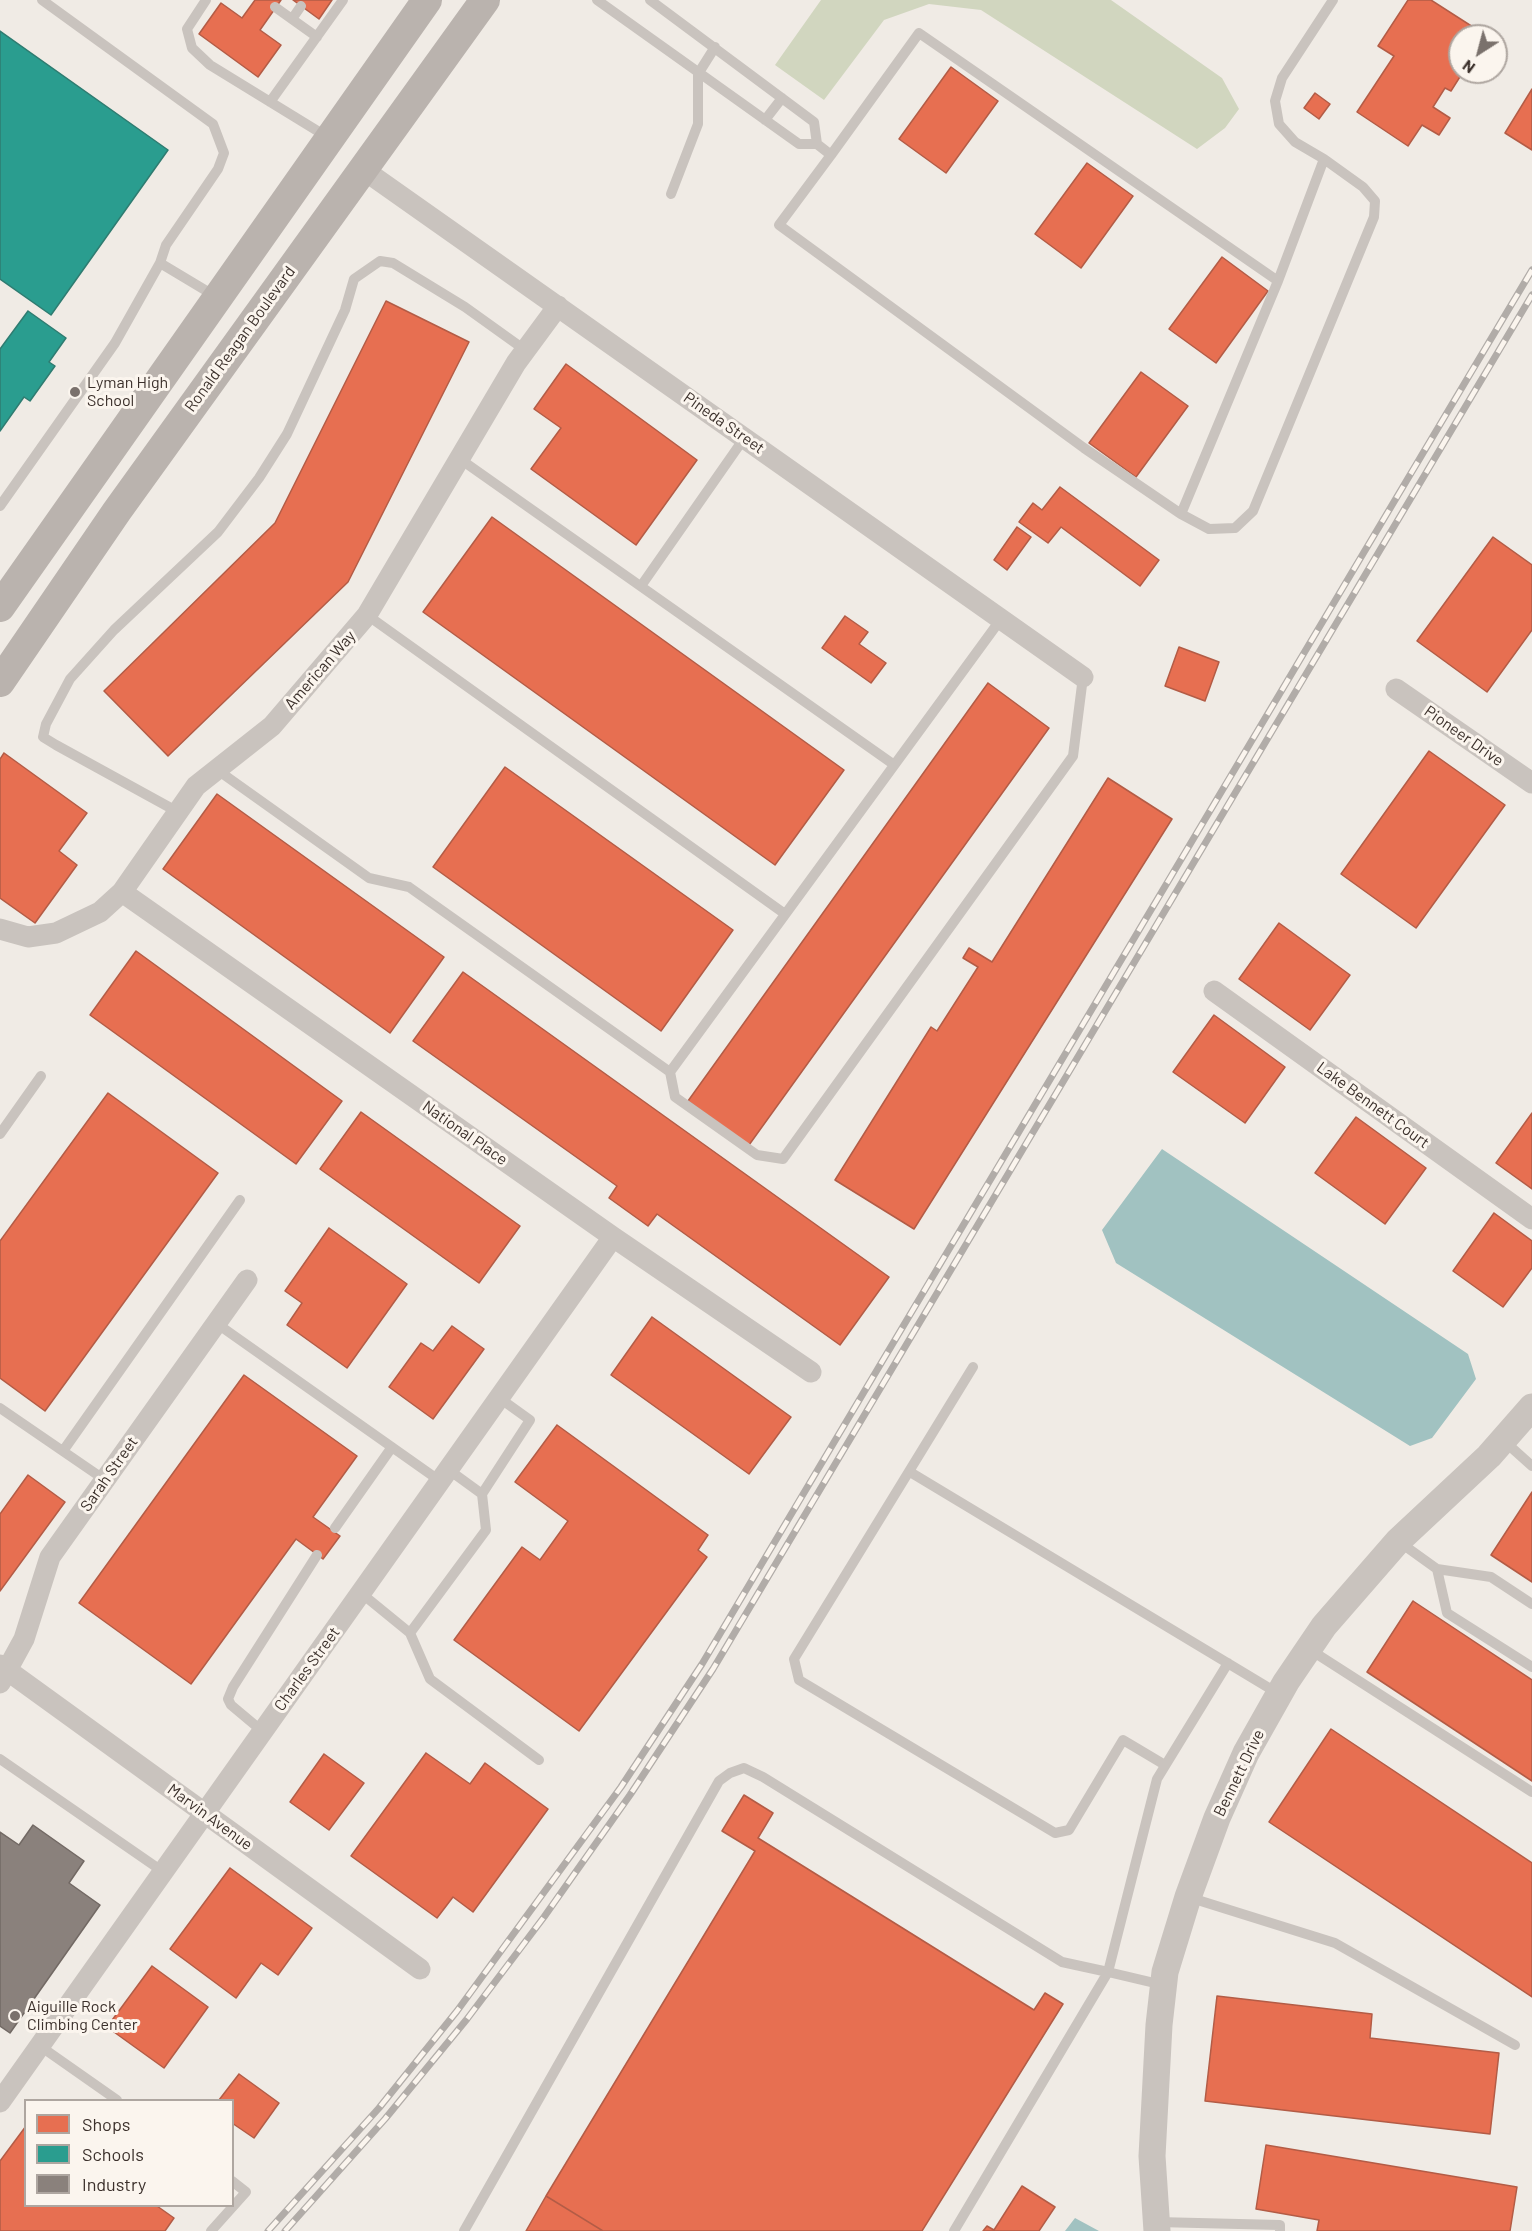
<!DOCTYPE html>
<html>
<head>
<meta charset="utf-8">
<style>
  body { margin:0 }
  #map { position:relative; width:1532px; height:2231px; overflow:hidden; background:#f0ebe5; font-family:Barlow,sans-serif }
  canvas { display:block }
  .legend { position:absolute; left:24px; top:2099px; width:210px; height:108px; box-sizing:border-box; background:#fbf5ee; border:2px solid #aea6a0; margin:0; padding:8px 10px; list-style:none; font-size:18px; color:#3b302b }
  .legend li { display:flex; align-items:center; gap:12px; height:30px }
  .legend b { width:30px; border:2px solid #aea6a0 }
  .north { position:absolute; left:1448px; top:24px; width:60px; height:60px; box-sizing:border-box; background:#fbf5ee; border:2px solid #aea6a0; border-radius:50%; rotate:216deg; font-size:16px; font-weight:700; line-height:24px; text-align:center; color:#3b302b }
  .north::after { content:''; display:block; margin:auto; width:21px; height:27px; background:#7a716c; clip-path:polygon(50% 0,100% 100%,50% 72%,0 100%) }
</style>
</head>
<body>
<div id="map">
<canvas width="1532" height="2231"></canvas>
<ul class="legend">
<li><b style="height:16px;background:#e76f51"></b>Shops</li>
<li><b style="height:16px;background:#2a9d8f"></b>Schools</li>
<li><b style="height:16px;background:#8a817c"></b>Industry</li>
</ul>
<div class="north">N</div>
</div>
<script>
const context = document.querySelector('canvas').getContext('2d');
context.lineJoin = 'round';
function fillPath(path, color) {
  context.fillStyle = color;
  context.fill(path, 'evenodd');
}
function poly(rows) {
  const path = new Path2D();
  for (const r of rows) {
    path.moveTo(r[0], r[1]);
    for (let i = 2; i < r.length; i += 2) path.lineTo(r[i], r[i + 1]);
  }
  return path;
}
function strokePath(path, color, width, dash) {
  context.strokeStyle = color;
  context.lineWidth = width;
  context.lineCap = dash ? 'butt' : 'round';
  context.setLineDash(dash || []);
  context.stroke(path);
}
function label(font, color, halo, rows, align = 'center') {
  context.font = font + ' Barlow,sans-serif';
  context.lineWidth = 6;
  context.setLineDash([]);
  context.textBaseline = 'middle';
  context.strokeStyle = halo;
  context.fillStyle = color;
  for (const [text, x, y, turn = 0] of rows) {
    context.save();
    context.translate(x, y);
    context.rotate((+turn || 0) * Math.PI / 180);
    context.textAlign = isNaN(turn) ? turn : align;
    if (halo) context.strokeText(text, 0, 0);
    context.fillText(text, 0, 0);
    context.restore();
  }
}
const green = poly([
  [821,0,1111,0,1222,78,1239,109,1225,128,1197,149,981,10,929,4,884,20,824,100,775,65]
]);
const water = poly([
  [1162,1149,1468,1354,1476,1379,1432,1438,1410,1446,1116,1263,1102,1230],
  [1075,2218,1099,2231,1065,2231]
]);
const shops = poly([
  [255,0,281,0,260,30,281,45,258,77,199,34,221,3,242,18,255,0],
  [293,0,332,0,319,19,293,0],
  [1408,0,1431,0,1487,36,1460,36,1460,72,1463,72,1451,91,1445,88,1433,107,1450,118,1439,135,1422,125,1408,146,1357,112,1394,56,1378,46,1408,0],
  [951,67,998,101,946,173,899,139,951,67],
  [1532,89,1532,150,1505,133,1532,89],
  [1315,93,1330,104,1319,119,1304,108,1315,93],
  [1087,163,1133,196,1081,268,1035,234,1087,163],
  [1222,257,1268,291,1216,363,1169,329,1222,257],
  [386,301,469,342,348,582,168,756,104,691,275,523,386,301],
  [566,364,697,460,636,545,531,469,561,428,534,409,566,364],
  [1141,372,1188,406,1136,477,1089,443,1141,372],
  [1060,487,1159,560,1140,586,1061,527,1048,543,1019,522,1033,503,1042,510,1060,487],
  [492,517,844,770,775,865,423,612,492,517],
  [1017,527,1031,537,1007,570,994,560,1017,527],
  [1493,537,1532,565,1532,630,1487,692,1417,641,1493,537],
  [845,616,868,632,859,644,886,663,871,683,822,648,845,616],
  [1179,647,1219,662,1205,701,1165,686,1179,647],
  [988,683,1049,728,749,1145,688,1101,988,683],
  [1429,751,1505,805,1416,928,1341,874,1429,751],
  [4,753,87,813,59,851,77,865,35,923,0,898,0,759,4,753],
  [505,767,733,930,661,1031,433,867,505,767],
  [1108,778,1172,819,914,1229,835,1180,931,1027,937,1031,978,967,963,958,969,948,992,962,1108,778],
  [217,794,444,957,390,1033,163,869,217,794],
  [1279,923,1350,975,1310,1030,1239,979,1279,923],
  [136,951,342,1101,296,1164,90,1015,136,951],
  [463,972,889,1277,840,1345,657,1214,648,1226,609,1198,617,1186,413,1041,463,972],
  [1214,1015,1285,1067,1245,1123,1173,1072,1214,1015],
  [108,1093,218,1173,45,1411,0,1378,0,1241,108,1093],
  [361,1112,520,1226,479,1283,320,1169,361,1112],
  [1532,1113,1532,1189,1496,1163,1532,1113],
  [1356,1117,1426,1168,1385,1224,1315,1173,1356,1117],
  [1494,1213,1532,1241,1532,1268,1503,1307,1453,1271,1494,1213],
  [329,1228,407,1284,347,1368,287,1325,302,1303,285,1291,329,1228],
  [652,1317,791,1417,749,1474,611,1375,652,1317],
  [452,1326,484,1349,433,1419,389,1387,421,1343,433,1351,452,1326],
  [244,1375,357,1456,313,1517,340,1536,323,1559,296,1539,191,1684,79,1603,244,1375],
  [557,1425,708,1535,698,1550,707,1557,579,1731,454,1640,522,1547,540,1560,568,1521,515,1482,557,1425],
  [28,1475,65,1502,0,1591,0,1514,28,1475],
  [1532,1492,1532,1582,1491,1555,1532,1492],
  [1413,1601,1532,1680,1532,1781,1367,1672,1413,1601],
  [1331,1729,1532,1863,1532,1997,1269,1822,1331,1729],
  [426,1753,470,1784,485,1763,548,1809,473,1912,453,1897,437,1918,351,1856,426,1753],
  [324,1754,364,1783,329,1830,290,1802,324,1754],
  [744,1795,773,1813,758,1838,1034,2010,1045,1993,1063,2004,922,2231,603,2231,546,2196,755,1851,722,1831,744,1795],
  [230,1868,312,1928,278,1975,261,1963,236,1998,170,1949,230,1868],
  [152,1966,208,2007,164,2068,107,2027,152,1966],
  [1217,1996,1372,2014,1370,2038,1499,2053,1490,2134,1205,2101,1217,1996],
  [239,2074,279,2103,254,2138,232,2123,232,2100,219,2100,239,2074],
  [26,2126,26,2206,157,2206,174,2218,165,2231,0,2231,0,2161,26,2126],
  [1266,2145,1517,2187,1510,2231,1317,2231,1319,2220,1256,2209,1266,2145],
  [1022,2186,1055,2207,1039,2231,983,2231,987,2226,994,2230,1022,2186],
  [546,2196,603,2231,526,2231,546,2196]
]);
const schools = poly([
  [0,31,168,150,51,315,0,279,0,31],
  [28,311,66,338,49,362,55,366,30,401,24,397,0,431,0,349,28,311]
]);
const industry = poly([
  [33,1825,84,1861,69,1883,100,1905,10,2033,0,2026,0,1832,19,1845,33,1825]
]);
const service = poly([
  [206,0,187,29,192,48,210,65,329,138],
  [597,0,799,144,817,144,831,155,919,33,1278,281,1324,159,1295,142,1279,124,1275,101,1282,78,1333,0],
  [650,0,814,122,817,144],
  [275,7,317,37],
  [292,19,301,6],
  [270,102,343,0],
  [765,120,782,98],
  [831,155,779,225,1084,448,1181,514],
  [671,194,698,124,698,74,715,47],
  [160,263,215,296],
  [1278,281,1181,514,1209,529,1235,528,1253,511,1374,217,1375,201,1363,187,1324,159],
  [460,459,893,764],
  [0,506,115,343,160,263,166,245,218,169,224,153,213,124,42,0],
  [641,586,745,437],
  [367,615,785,914],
  [1001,619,670,1072,675,1097,757,1155,783,1159,1073,756,1083,677],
  [216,769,369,878,409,887,670,1072],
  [178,812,56,745,43,737,46,724,70,679,114,630,218,532,259,478,287,434,345,310,354,279,380,261,393,263,465,307,525,350],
  [0,1134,41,1076],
  [216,1323,440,1481],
  [973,1367,794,1659,799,1680,1055,1833,1069,1830,1123,1740,1165,1765],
  [0,1408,105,1480],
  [1503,1440,1532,1466],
  [63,1451,240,1200],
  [449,1470,482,1494],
  [910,1472,1279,1694],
  [335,1528,392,1447],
  [1398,1541,1437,1569],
  [361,1593,410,1633,430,1679,539,1760],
  [1532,1604,1491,1577,1437,1569,1447,1613,1532,1667],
  [410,1633,486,1530,482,1494,530,1420,498,1397],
  [1309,1649,1532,1792],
  [262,1731,231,1705,228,1699,233,1687,317,1555],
  [0,1759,162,1871],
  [1188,1897,1335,1943,1515,2045],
  [1163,1985,1108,1972,1157,1779,1228,1663],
  [40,2046,117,2100],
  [1157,2222,1280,2225,1280,2231],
  [211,2231,246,2192,232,2181],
  [464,2231,719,1781,730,1773,744,1768,763,1777,1062,1962,1108,1972,954,2231]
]);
const minor = poly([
  [364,170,1083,677],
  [1396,689,1532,783],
  [122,892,613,1237,811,1372],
  [0,929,28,937,56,933,100,912,122,892,196,786,272,726,367,615,516,363,558,306],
  [1214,991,1532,1219],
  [0,1665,420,1969],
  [0,1683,24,1639,50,1557,247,1280],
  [0,2102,613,1237]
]);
const tertiary = poly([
  [1157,2231,1152,2156,1159,2025,1165,1972,1188,1897,1217,1818,1246,1753,1286,1682,1324,1626,1398,1541,1489,1456,1532,1407]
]);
const secondary = poly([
  [0,607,427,0],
  [0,682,117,511,485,0]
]);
const rail = poly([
  [268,2231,379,2108,457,2011,621,1787,702,1664,1532,270],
  [285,2231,385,2119,467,2019,544,1917,630,1795,713,1669,1532,295]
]);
const markers = [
  [75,392,6,"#7a716c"],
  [15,2016,6,"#7a716c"]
];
const streetNames = [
  ["Ronald Reagan Boulevard",240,339,-54],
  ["Pineda Street",724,423,35],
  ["American Way",320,670,-49],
  ["Pioneer Drive",1464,736,35],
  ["Lake Bennett Court",1373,1105,36],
  ["National Place",465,1133,35],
  ["Sarah Street",109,1474,-55],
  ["Charles Street",307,1669,-54],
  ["Bennett Drive",1239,1773,-64],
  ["Marvin Avenue",210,1817,36]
];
const poiNames = [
  ["Lyman High",87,383],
  ["School",87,401],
  ["Aiguille Rock",27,2007],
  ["Climbing Center",27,2025]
];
fillPath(green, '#d1d6bf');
fillPath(water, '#a1c2c1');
fillPath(shops, '#e76f51');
strokePath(shops, '#b35c46', 1.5);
fillPath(schools, '#2a9d8f');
strokePath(schools, '#2f7c71', 1.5);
fillPath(industry, '#8a817c');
strokePath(industry, '#726964', 1.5);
strokePath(service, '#c9c3be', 10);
strokePath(minor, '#c9c3be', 21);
strokePath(tertiary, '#c9c3be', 27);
strokePath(secondary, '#bab3ae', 30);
strokePath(rail, '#b1aca8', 7);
strokePath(rail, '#fbf5ee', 4.5, [14]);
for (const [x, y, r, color] of markers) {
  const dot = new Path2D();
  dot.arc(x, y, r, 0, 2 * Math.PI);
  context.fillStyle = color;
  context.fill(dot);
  strokePath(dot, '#fbf5ee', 2);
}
label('16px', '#3b302b', '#fbf5ee', streetNames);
label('16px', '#3b302b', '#fbf5ee', poiNames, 'left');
</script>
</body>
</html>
